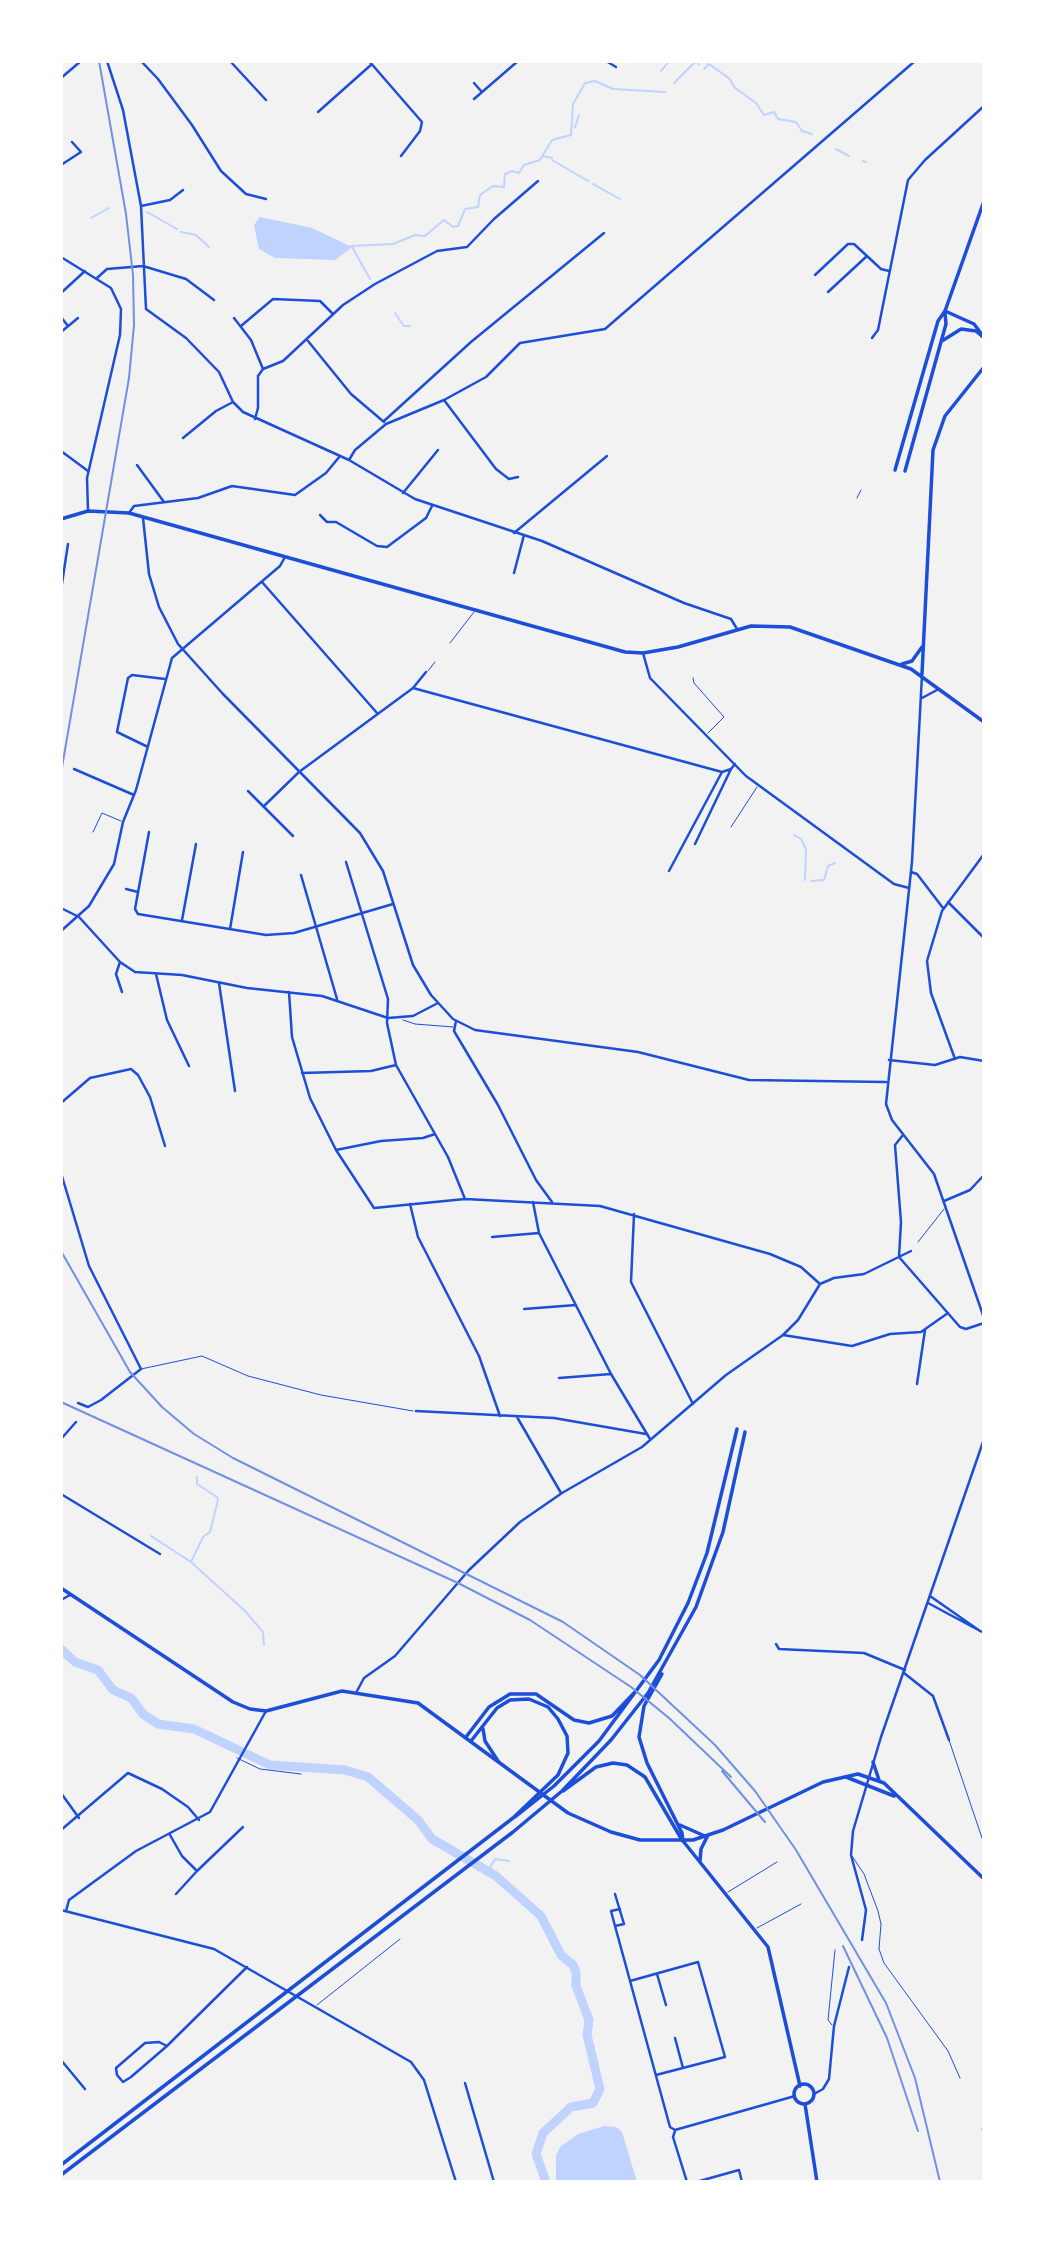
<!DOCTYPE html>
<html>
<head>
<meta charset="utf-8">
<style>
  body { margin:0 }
  #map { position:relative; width:1045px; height:2243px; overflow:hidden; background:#f2f2f2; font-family:"Fira Sans",sans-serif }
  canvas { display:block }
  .frame { position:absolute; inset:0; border:63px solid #fff; pointer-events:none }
</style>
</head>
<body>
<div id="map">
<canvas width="1045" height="2243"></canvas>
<div class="frame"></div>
</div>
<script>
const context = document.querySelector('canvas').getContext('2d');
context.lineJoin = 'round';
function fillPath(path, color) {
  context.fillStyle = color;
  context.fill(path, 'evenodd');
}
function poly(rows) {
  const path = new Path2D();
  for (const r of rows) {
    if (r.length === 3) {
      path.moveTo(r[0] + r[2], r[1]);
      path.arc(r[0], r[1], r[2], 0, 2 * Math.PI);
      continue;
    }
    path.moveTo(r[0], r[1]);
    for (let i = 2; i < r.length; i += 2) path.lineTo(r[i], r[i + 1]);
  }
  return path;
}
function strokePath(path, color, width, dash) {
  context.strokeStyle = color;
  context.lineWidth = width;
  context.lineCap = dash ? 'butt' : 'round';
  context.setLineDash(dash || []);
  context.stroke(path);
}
const water = poly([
  [260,217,312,228,352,247,335,260,275,258,259,249,254,225],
  [604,2126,616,2127,622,2132,637,2182,556,2182,556,2156,560,2147,578,2134]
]);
const stream = poly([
  [698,61,699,65],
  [704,69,709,64,730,79,734,87,756,103,764,115,774,112,778,119,796,122,802,131,812,134],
  [661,71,669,61],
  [674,83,696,61],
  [575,127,579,115],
  [836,149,849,156],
  [543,156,552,158],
  [552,160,588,181],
  [863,161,866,162],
  [593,184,620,199],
  [147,212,177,229],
  [91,218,109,208],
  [181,232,196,235,209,247],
  [351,246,393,244,415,235,425,236,444,220,453,227,458,226,465,209,478,207,480,195,493,186,504,187,505,174,512,171,519,173,524,165,540,160,552,140,571,135,573,104,585,83,595,81,613,89,665,92],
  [352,247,370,279],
  [395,313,404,326,410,326],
  [794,835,801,839,806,849,805,880],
  [811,881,824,880,828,866,835,863],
  [197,1477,197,1484,217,1497,218,1500,210,1532,203,1537,191,1562,245,1611,263,1632,264,1645],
  [151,1536,191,1562],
  [488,1871,495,1859,509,1861]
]);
const river = poly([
  [61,1649,75,1662,98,1670,113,1690,131,1698,143,1714,158,1724,194,1729,270,1765,345,1770,368,1777,418,1820,432,1839,496,1876,541,1916,561,1955,573,1965,576,1972,576,1986,589,2020,587,2035,600,2089,593,2103,571,2107,543,2133,536,2154,546,2182]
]);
const service = poly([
  [857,498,861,490],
  [450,643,474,612],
  [428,671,435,662],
  [693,678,694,683,724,717,708,733],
  [731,827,757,787],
  [93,832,102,813,121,821],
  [403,1020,415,1024,453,1027],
  [918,1242,944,1209],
  [141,1369,202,1356,248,1376,321,1395,413,1411],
  [949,1740,984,1844],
  [237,1758,260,1769,301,1774],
  [852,1856,864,1874,878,1911,881,1924,879,1949,884,1963,948,2051,960,2078],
  [728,1892,777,1862],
  [757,1928,801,1904],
  [317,2005,400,1939],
  [832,2025,828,2020,835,1950],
  [982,2129,984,2136]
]);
const minor = poly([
  [107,61,123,110,141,206,146,309,186,338,219,372,233,402,243,412,349,460,415,499,542,541,684,603,731,619,737,629],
  [141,61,158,79,192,125,221,171,246,194,266,199],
  [230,61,266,100],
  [369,61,422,122,420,131,401,156],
  [606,61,616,67],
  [61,78,81,61],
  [474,83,481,91],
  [474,99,518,61],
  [318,112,372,64],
  [61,165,81,152,72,142],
  [141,206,170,200,183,190],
  [815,275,848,244,854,244,881,269,889,271],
  [97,278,107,269,143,266,186,279,214,300],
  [828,292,867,256],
  [61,293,85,271],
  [61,317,68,326],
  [234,318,251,340,263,369],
  [241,326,273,299,320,301,333,314],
  [61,332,78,318],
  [872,338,878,330,908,180,925,160,984,106],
  [308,341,351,394,384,422],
  [444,400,496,469,509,479,518,477],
  [255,419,258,408,258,376,263,369,283,361,343,305,375,284,437,251,467,247,494,219,538,181],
  [384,421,471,342,604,233],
  [183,438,216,411,233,402],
  [61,451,88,471],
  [349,460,355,450,386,424,444,400,486,377,520,343,605,329,915,61],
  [137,465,164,502],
  [403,493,438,450],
  [129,513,134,506,198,498,232,486,295,495,326,473,340,456],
  [320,515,327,522,336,522,377,546,387,547,426,518,432,506],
  [514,533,607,456],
  [514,573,524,535],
  [262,582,377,713],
  [61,590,68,544],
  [643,653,650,678,746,776,894,884,909,888],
  [413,688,722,772],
  [148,747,117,732,128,678,132,675,165,679],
  [74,769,134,795],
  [248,791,293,836],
  [264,806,299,772,413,688,426,672],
  [149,832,135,909,138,914,266,935,294,933,393,904],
  [695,844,731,769],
  [346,862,388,999,387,1023,396,1065,448,1157,465,1199],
  [669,871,722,772,731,769,735,764],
  [911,872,917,874,943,908],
  [301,875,337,999],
  [126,889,138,892],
  [948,902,984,938],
  [61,908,79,917,120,962,135,972,182,975,247,988,322,996,388,1018,413,1016,438,1003],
  [182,920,196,844],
  [230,929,243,852],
  [61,931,89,906,114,864,123,822,136,790,172,658,280,566,285,557],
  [120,962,116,974,122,992],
  [156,974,167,1020,189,1066],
  [219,983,235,1091],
  [289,992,292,1037,310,1098,336,1150,374,1208,465,1199,600,1206,770,1254,801,1267,820,1284],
  [456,1021,454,1031,498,1105,536,1180,552,1202],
  [955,1059,931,993,927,961,942,911,984,854],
  [889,1060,935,1065,960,1057,984,1061],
  [302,1073,371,1071,396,1065],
  [61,1103,90,1078,131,1069,138,1075,150,1097,165,1146],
  [903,1135,895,1145,901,1222,899,1257,960,1327,966,1329,984,1323],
  [336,1150,381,1141,423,1138,435,1134],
  [61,1173,89,1266,141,1369,101,1400,88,1407,78,1403],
  [944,1201,970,1190,984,1175],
  [533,1202,539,1233,611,1374,650,1439],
  [410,1204,418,1237,479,1356,500,1416],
  [634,1214,631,1282,693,1404],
  [492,1237,539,1233],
  [524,1309,576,1305],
  [783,1335,852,1346,890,1334,921,1332,948,1313],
  [559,1378,611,1374],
  [917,1384,925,1330],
  [416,1411,554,1418,646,1434],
  [517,1417,561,1493],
  [61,1439,76,1422],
  [61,1494,160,1554],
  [930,1596,980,1631],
  [61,1600,70,1595],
  [928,1603,984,1633],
  [776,1644,779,1649,864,1653,905,1670],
  [904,1673,933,1696,949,1740],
  [357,1691,364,1678,395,1656,469,1570,520,1522,562,1493,642,1447,726,1375,783,1335,798,1320,820,1284,834,1278,864,1274,911,1251],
  [61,1793,79,1818],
  [61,1830,128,1773,162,1789,188,1807,199,1820],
  [170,1835,182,1856,197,1871,243,1827],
  [176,1894,197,1871],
  [615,1894,624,1924,615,1926,611,1911,620,1909],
  [61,1910,214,1949,411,2062,424,2080,456,2182],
  [66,1911,69,1900,136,1851,210,1812,266,1711],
  [615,1926,670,2127,675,2130],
  [657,1974,666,2005],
  [630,1981,698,1962,725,2057,656,2075],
  [675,2038,683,2068],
  [167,2046,159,2042,145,2043,116,2068,117,2075,123,2082,131,2077,167,2046,172,2041,247,1967],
  [61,2060,85,2089],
  [465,2083,494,2182],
  [675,2130,795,2096],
  [675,2131,673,2137,687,2182],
  [696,2182,739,2170,742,2182]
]);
const tertiary = poly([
  [61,257,111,288,121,309,120,335,87,478,88,511],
  [143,518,149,574,159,607,178,644,223,694,360,833,383,871,413,965,431,995,453,1019,475,1030,638,1052,749,1080,886,1082],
  [922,675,912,862,886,1104,892,1120,934,1174,984,1318],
  [922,698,937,690],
  [862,1940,866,1910,851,1855,853,1831,881,1737,984,1439],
  [814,2094,823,2089,829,2079,834,2026,849,1967]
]);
const secondary = poly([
  [945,311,974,324,983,336],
  [61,519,88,511,129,513,625,652,643,653,678,647,751,626,790,627,911,669,984,722],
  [902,664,912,661,922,647],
  [922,674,933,450,945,416,984,367],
  [61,1588,233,1702,250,1709,266,1711,342,1691,418,1703,568,1813,611,1832,640,1840,693,1840,723,1830,823,1782,858,1774,884,1783,984,1879],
  [873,1762,879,1780],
  [846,1777,894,1796],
  [683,1841,768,1947,800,2086],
  [700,1861,701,1849,707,1837],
  [804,2094,10],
  [805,2104,817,2182]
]);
const primary = poly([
  [945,311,984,201]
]);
const trunk = poly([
  [942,341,961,329,976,331,983,337],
  [895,470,938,321,945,311],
  [905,471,946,324,945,313],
  [662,1674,644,1706,639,1737,647,1763,682,1833,683,1841],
  [483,1729,485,1741,498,1761],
  [466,1737,489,1707,510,1694,536,1694,574,1720,589,1723,612,1716,635,1692],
  [563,1791,596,1767,613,1763,627,1765,645,1777,682,1840],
  [515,1817,554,1786,599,1741,659,1660,688,1603,707,1553,737,1429],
  [680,1825,707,1837],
  [61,2165,513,1818,558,1775,568,1753,567,1736,558,1719,548,1707,529,1699,510,1700,497,1708,471,1741],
  [61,2175,513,1832,562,1791,611,1740,648,1693,696,1607,723,1532,745,1432]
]);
const rail = poly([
  [61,773,129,378,134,325,133,275,126,214,99,61],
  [61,1251,130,1372,162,1407,194,1434,233,1458,563,1622,640,1675,715,1745,755,1791,796,1850,886,2003,915,2078,940,2182],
  [61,1402,458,1583,530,1620,631,1687,669,1718,731,1777],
  [722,1771,765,1822],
  [843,1946,887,2038,918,2131]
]);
fillPath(water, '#bfd3fe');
strokePath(stream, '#bfd3fe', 2);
strokePath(river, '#bfd3fe', 9);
strokePath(service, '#1d4ed8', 1);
strokePath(minor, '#1d4ed8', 2.5);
strokePath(tertiary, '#1d4ed8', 2.5);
strokePath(secondary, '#1d4ed8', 3.5);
strokePath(primary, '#1d4ed8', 3.5);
strokePath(trunk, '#1d4ed8', 3.5);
strokePath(rail, '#7290e2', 2);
</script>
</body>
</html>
